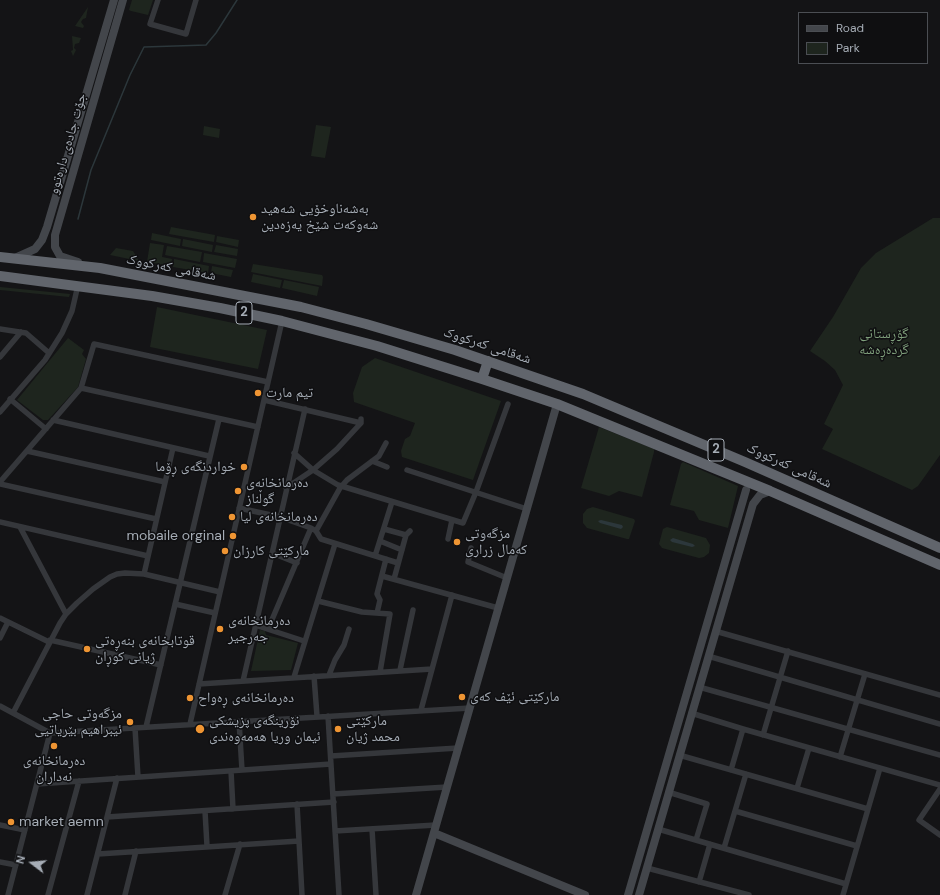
<!DOCTYPE html>
<html>
<head>
<meta charset="utf-8">
<style>
  body { margin:0 }
  #map { position:relative; width:940px; height:895px; overflow:hidden; background:#141416; font-family:"DM Sans",sans-serif }
  canvas { display:block }
  .legend { position:absolute; left:798px; top:12px; width:130px; height:52px; box-sizing:border-box; background:#0f0f11; border:1px solid #4b4e53; margin:0; padding:5px 7px; list-style:none; font-size:12px; color:#a6adb6 }
  .legend li { display:flex; align-items:center; gap:8px; height:20px }
  .legend b { width:20px; border:1px solid #4b4e53 }
  .north { position:absolute; left:12px; top:843px; width:40px; height:40px; -webkit-text-stroke:3px #0f0f11; paint-order:stroke; rotate:286deg; font-size:11px; font-weight:700; line-height:16px; text-align:center; color:#a6adb6 }
  .north::after { content:''; display:block; margin:auto; width:14px; height:18px; background:#a6adb6; clip-path:polygon(50% 0,100% 100%,50% 72%,0 100%) }
</style>
</head>
<body>
<div id="map">
<canvas width="940" height="895"></canvas>
<ul class="legend">
<li><b style="height:5px;background:#43464b"></b>Road</li>
<li><b style="height:11px;background:#1e251e"></b>Park</li>
</ul>
<div class="north">N</div>
</div>
<script>
const context = document.querySelector('canvas').getContext('2d');
context.lineJoin = 'round';
function fillPath(path, color) {
  context.fillStyle = color;
  context.fill(path, 'evenodd');
}
function poly(rows) {
  const path = new Path2D();
  for (const r of rows) {
    path.moveTo(r[0], r[1]);
    for (let i = 2; i < r.length; i += 2) path.lineTo(r[i], r[i + 1]);
  }
  return path;
}
function strokePath(path, color, width, dash) {
  context.strokeStyle = color;
  context.lineWidth = width;
  context.lineCap = dash ? 'butt' : 'round';
  context.setLineDash(dash || []);
  context.stroke(path);
}
function label(font, color, halo, rows, align = 'center') {
  context.font = font + ' "DM Sans","Noto Naskh Arabic",sans-serif';
  context.lineWidth = 3;
  context.setLineDash([]);
  context.textBaseline = 'middle';
  context.strokeStyle = halo;
  context.fillStyle = color;
  for (const [text, x, y, turn = 0] of rows) {
    context.save();
    context.translate(x, y);
    context.rotate((+turn || 0) * Math.PI / 180);
    context.textAlign = isNaN(turn) ? turn : align;
    if (halo) context.strokeText(text, 0, 0);
    context.fillText(text, 0, 0);
    context.restore();
  }
}
const green = poly([
  [132,0,153,0,148,15,131,11,129,10],
  [88,7,86,18,83,19,81,22,84,26,83,28,75,26],
  [72,36,81,38,79,43,75,44,74,48,76,50,73,56,71,51,73,50],
  [316,125,331,127,325,158,311,156],
  [204,126,220,129,219,138,203,135],
  [933,218,940,218,940,455,918,486,912,490,822,449,833,429,824,424,843,385,835,370,825,361,810,351,833,317,861,268,876,253],
  [171,227,215,235,214,242,169,234],
  [152,233,181,239,180,246,151,240],
  [217,236,239,240,238,247,216,242],
  [183,239,213,245,212,252,182,246],
  [150,243,164,245,162,257,172,259,171,266,147,262],
  [216,245,238,249,237,256,214,252],
  [167,246,202,252,200,262,165,255],
  [116,248,133,251,139,261,110,255],
  [204,253,237,259,235,268,203,262],
  [174,259,209,266,208,273,173,267],
  [253,264,322,275,323,277,322,286,251,272],
  [212,266,233,270,231,277,211,273],
  [253,274,282,280,280,288,251,282],
  [284,280,319,287,317,296,282,288],
  [0,287,70,294,69,297,0,290],
  [157,307,267,330,258,369,150,347],
  [68,338,84,350,82,354,86,359,78,387,48,420,43,420,17,400],
  [375,358,501,401,473,480,402,457,401,451,405,439,410,436,415,423,354,402,353,393,362,367],
  [599,427,654,449,654,452,642,497,619,491,609,496,581,488],
  [683,462,738,486,728,528,699,520,694,511,670,505,681,464],
  [593,507,634,519,635,521,629,539,627,539,587,528,583,523,583,514,587,509],
  [667,527,706,538,710,545,709,553,704,557,699,558,662,548,659,544,663,529],
  [260,630,265,631,266,635,298,643,291,670,251,671]
]);
const water = poly([
  [601,520,622,525,623,527,621,529,600,523,598,521],
  [673,538,693,544,695,546,692,547,672,542,670,540]
]);
const stream = poly([
  [78,219,91,170,130,75,144,47,206,45,216,33,237,0]
]);
const street = poly([
  [158,0,150,24,186,34,196,0],
  [0,329,26,333,49,353],
  [0,357,21,332],
  [81,388,258,427],
  [10,399,46,429],
  [264,400,361,423],
  [0,412,45,360,62,333,72,311,78,285],
  [53,420,209,456],
  [27,451,165,482],
  [294,453,313,470,338,485,463,523,476,492,508,404],
  [372,461,387,467],
  [407,470,527,509],
  [0,482,81,388,94,344,268,382],
  [0,484,156,519],
  [286,488,313,470,337,449,361,423,361,419],
  [239,508,280,517,311,528,316,531,321,539,398,563],
  [0,522,148,556],
  [20,527,66,614],
  [384,529,406,535],
  [316,531,340,488,347,480,379,456,386,443],
  [448,539,452,520],
  [380,541,402,550],
  [471,548,468,562,507,578],
  [272,553,297,563],
  [375,556,392,502],
  [144,574,173,448],
  [382,576,498,608],
  [394,579,406,535,410,531],
  [318,601,362,612,390,614,380,672],
  [175,604,215,613],
  [377,613,380,600,377,594,386,559],
  [0,618,49,642],
  [255,625,304,641],
  [268,629,311,528],
  [715,631,940,695],
  [0,638,8,622],
  [50,640,161,665],
  [708,656,940,724],
  [400,670,413,610],
  [329,675,335,660,344,645,349,629],
  [314,676,317,716],
  [294,677,335,544],
  [243,681,305,409],
  [199,684,432,669],
  [699,687,940,755],
  [0,706,50,733,470,708],
  [421,710,452,595],
  [13,713,60,623,66,614,77,603,93,589,110,577,117,574,125,573,144,574,220,592],
  [691,713,743,729,940,785],
  [328,716,339,895],
  [239,721,242,770],
  [190,724,282,321],
  [146,727,219,419],
  [135,728,138,777],
  [763,735,788,651],
  [679,755,868,809],
  [331,756,458,748],
  [840,757,865,674],
  [731,770,743,729],
  [231,771,233,809],
  [37,784,331,764],
  [797,788,809,748],
  [940,789,919,820,940,835],
  [668,792,707,804,696,840],
  [333,794,447,787],
  [297,804,302,895],
  [205,811,207,846],
  [735,811,857,846],
  [107,817,334,802],
  [0,825,25,830],
  [372,829,376,895],
  [658,829,846,884],
  [335,831,436,825],
  [724,848,746,774],
  [98,854,299,841],
  [0,862,16,865],
  [647,868,749,895],
  [699,882,710,844],
  [8,895,50,733],
  [48,895,79,781],
  [87,895,117,778],
  [125,895,136,851],
  [225,895,240,844],
  [843,895,880,768]
]);
const secondary = poly([
  [15,258,35,249,42,240,47,227,114,0],
  [78,262,60,256,55,247,55,235,123,0],
  [434,833,585,895],
  [416,895,557,404],
  [628,895,746,490],
  [639,895,753,504,760,495,770,491]
]);
const highway = poly([
  [0,257,100,268,301,307,366,324,455,350,583,394,745,462,940,548],
  [0,276,152,296,220,308,282,321,377,346,482,379,557,404,770,491,940,565],
  [482,379,488,361]
]);
const markers = [
  [253,217,4,"#ef9533"],
  [258,393,4,"#ef9533"],
  [244,467,4,"#ef9533"],
  [238,491,4,"#ef9533"],
  [232,517,4,"#ef9533"],
  [233,536,4,"#ef9533"],
  [457,542,4,"#ef9533"],
  [225,551,4,"#ef9533"],
  [220,629,4,"#ef9533"],
  [87,649,4,"#ef9533"],
  [462,697,4,"#ef9533"],
  [190,698,4,"#ef9533"],
  [130,722,4,"#ef9533"],
  [200,729,5,"#ef9533"],
  [338,729,4,"#ef9533"],
  [54,746,4,"#ef9533"],
  [11,822,4,"#ef9533"]
];
const shields = [
  [244,313,16],
  [716,450,16]
];
const shieldNames = [
  ["2",244,313],
  ["2",716,450]
];
const streetNames = [
  ["جۆت جادەی دارەتوو",68,144,-74],
  ["شەقامی کەرکووک",171,268,11],
  ["شەقامی کەرکووک",487,346,18],
  ["شەقامی کەرکووک",789,466,24]
];
const poiNames = [
  ["بەشەناوخۆیی شەهید",261,209],
  ["شەوکەت شێخ یەزەدین",261,225],
  ["تیم مارت",266,393],
  ["خواردنگەی ڕۆما",236,467,"right"],
  ["دەرمانخانەی",246,483],
  ["گوڵناز",246,499],
  ["دەرمانخانەی لیا",240,517],
  ["مزگەوتی",465,534],
  ["کەمال زراری",465,550],
  ["mobaile orginal",225,536,"right"],
  ["مارکێتی کارزان",233,551],
  ["دەرمانخانەی",228,621],
  ["جەرجیر",228,637],
  ["قوتابخانەی بنەڕەتی",95,641],
  ["ژیانی کوڕان",95,657],
  ["مارکێتی ئێف کەی",470,697],
  ["دەرمانخانەی ڕەواح",198,698],
  ["مزگەوتی حاجی",122,714,"right"],
  ["ئیبراهیم بێریاتیی",122,730,"right"],
  ["نۆرینگەی پزیشکی",209,721],
  ["ئیمان وریا هەمەوەندی",209,737],
  ["مارکێتی",346,721],
  ["محمد ژیان",346,737],
  ["دەرمانخانەی",54,761,"center"],
  ["نەداران",54,777,"center"],
  ["market aemn",19,822]
];
const parkNames = [
  ["گۆڕستانی",884,334],
  ["گردەڕەشە",884,350]
];
fillPath(green, '#1e251e');
fillPath(water, '#2c373b');
strokePath(stream, '#2c373b', 1.5);
strokePath(street, '#35373b', 5.5);
strokePath(secondary, '#43464b', 8);
strokePath(highway, '#61656c', 10);
for (const [x, y, r, color] of markers) {
  const dot = new Path2D();
  dot.arc(x, y, r, 0, 2 * Math.PI);
  context.fillStyle = color;
  context.fill(dot);
  strokePath(dot, '#0f0f11', 1.5);
}
for (const [x, y, w] of shields) {
  const box = new Path2D();
  box.roundRect(x - w / 2, y - 11, w, 22, 3);
  context.fillStyle = '#0f0f11';
  context.fill(box);
  strokePath(box, '#a6adb6', 1);
}
label('bold 13px', '#a6adb6', null, shieldNames);
label('14px', '#a6adb6', '#0f0f11', streetNames);
label('14px', '#a6adb6', '#0f0f11', poiNames, 'left');
label('14px', '#80a17d', '#0f0f11', parkNames);
</script>
</body>
</html>
